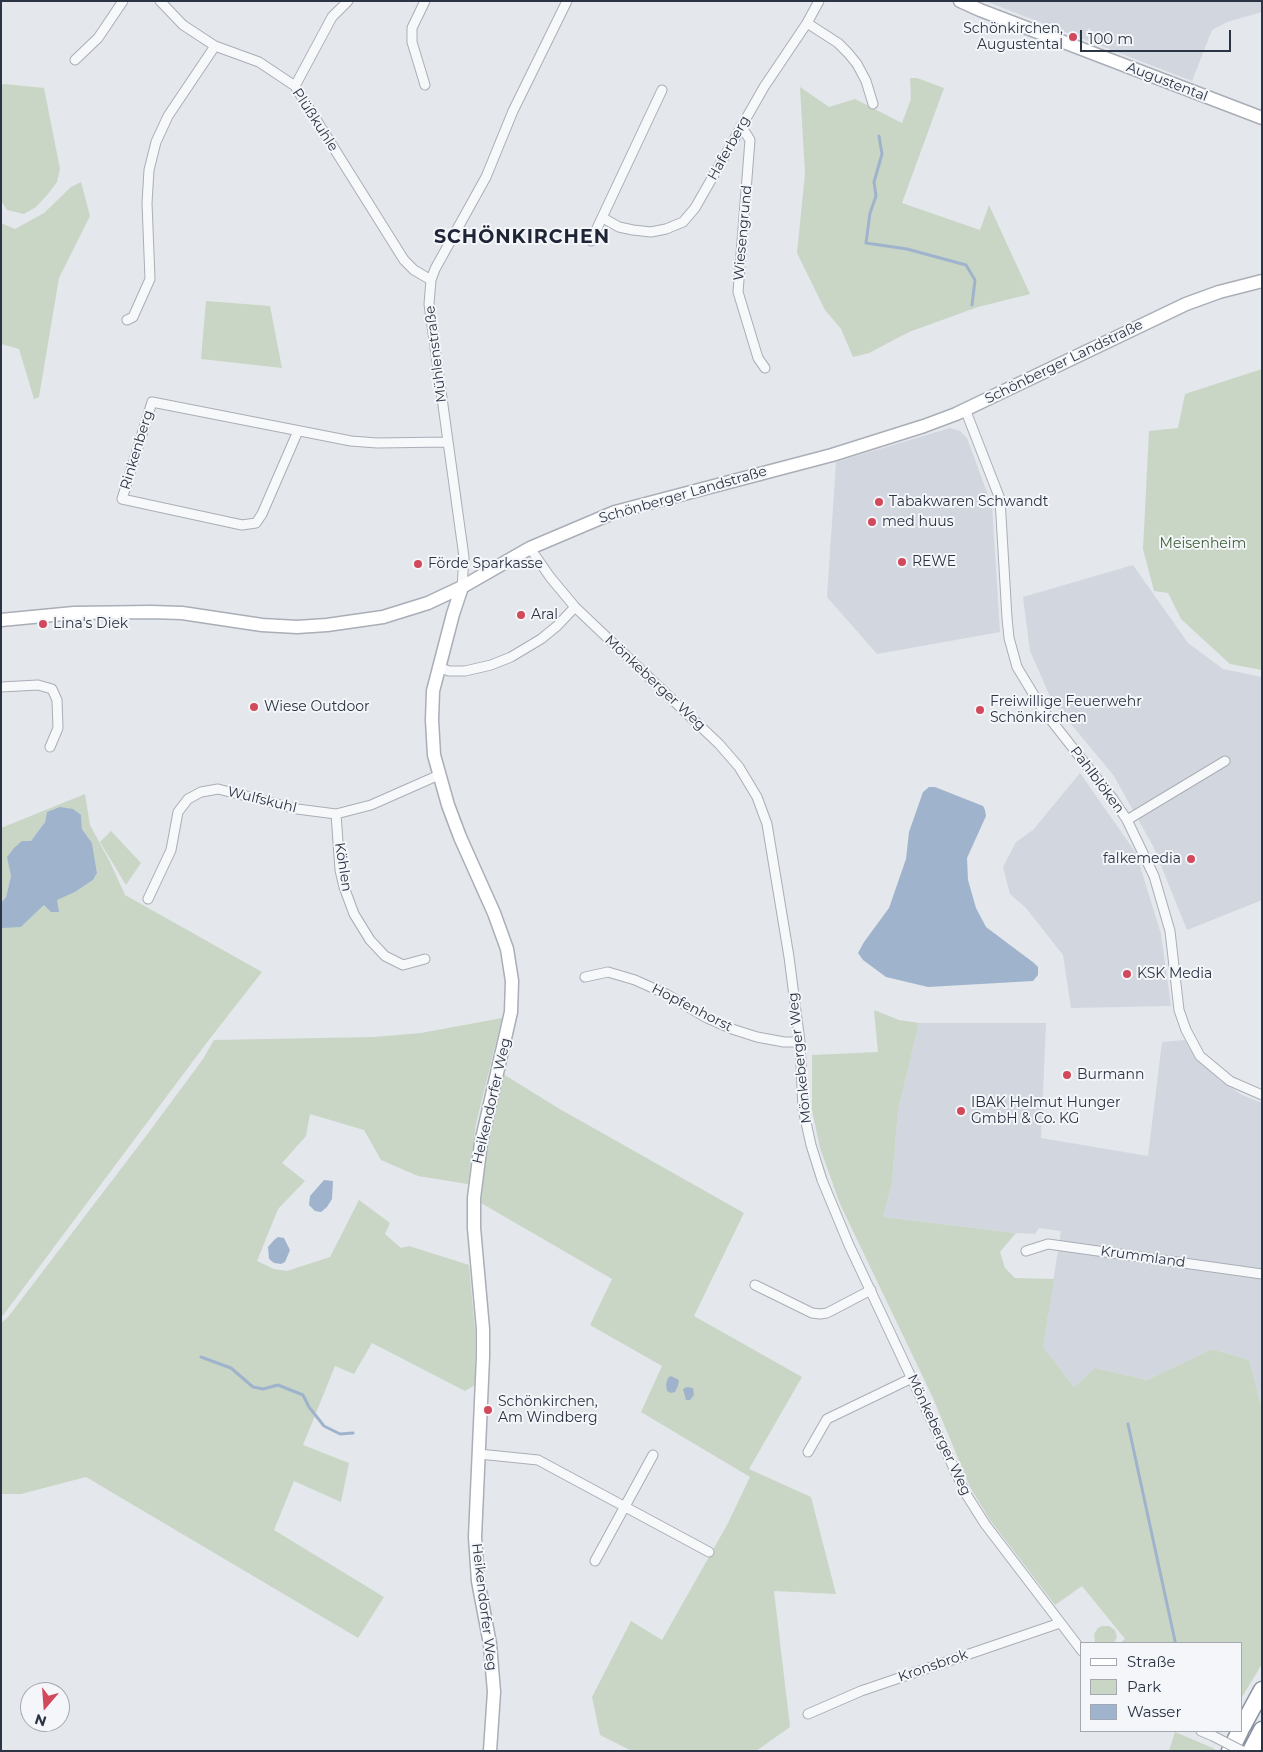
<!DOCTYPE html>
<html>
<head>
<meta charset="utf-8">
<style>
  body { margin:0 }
  #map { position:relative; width:1263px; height:1752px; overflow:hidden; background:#e4e7ec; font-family:Montserrat,sans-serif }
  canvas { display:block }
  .frame { position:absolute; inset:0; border:2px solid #2b3445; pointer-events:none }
  .legend { position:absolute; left:1080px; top:1642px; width:162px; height:90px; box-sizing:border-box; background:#f4f6f9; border:1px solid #a4a8b1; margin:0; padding:6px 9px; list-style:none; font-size:15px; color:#2b3445 }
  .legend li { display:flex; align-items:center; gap:10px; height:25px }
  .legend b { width:25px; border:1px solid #a4a8b1 }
  .north { position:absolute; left:20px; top:1682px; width:50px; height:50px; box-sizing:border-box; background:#f4f6f9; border:1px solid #a4a8b1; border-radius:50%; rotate:198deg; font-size:14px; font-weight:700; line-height:20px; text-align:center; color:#2b3445 }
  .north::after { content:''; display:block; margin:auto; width:18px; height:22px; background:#d1495b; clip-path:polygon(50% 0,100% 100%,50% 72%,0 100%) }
  .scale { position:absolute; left:1080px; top:30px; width:151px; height:22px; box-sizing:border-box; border:2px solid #2b3445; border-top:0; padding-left:6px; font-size:15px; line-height:18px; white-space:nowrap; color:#2b3445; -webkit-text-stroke:4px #f4f6f9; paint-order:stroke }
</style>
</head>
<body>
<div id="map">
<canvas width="1263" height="1752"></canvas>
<div class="frame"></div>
<ul class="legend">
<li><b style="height:6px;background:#fff"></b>Straße</li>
<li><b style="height:14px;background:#c9d6c5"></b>Park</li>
<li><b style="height:14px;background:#9fb4cc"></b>Wasser</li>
</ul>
<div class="north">N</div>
<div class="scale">100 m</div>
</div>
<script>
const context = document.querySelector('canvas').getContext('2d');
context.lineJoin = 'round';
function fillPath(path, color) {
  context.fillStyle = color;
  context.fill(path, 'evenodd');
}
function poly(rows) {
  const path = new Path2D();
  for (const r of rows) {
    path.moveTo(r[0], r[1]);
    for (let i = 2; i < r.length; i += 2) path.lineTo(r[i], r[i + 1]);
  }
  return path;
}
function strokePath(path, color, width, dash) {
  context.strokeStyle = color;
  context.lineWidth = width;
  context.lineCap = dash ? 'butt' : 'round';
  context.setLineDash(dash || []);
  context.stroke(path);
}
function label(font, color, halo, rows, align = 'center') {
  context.font = font + ' Montserrat,sans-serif';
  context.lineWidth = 4;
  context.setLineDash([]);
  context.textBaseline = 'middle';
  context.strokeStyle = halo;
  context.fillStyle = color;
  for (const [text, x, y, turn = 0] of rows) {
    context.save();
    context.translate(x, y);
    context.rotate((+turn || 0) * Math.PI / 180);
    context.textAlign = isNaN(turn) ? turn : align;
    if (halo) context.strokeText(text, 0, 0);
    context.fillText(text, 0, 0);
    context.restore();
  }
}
const built = poly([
  [985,1,1262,1,1262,12,1227,22,1212,30,1192,81],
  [950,428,960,431,967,438,992,506,1000,632,877,654,827,597,836,462],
  [1133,565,1188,643,1223,669,1262,677,1262,900,1187,930,1154,848,1114,776,1052,701,1030,651,1023,597],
  [1080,773,1136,853,1161,934,1171,1006,1071,1008,1063,955,1026,908,1010,894,1003,867,1016,842,1033,830],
  [919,1023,1046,1023,1041,1138,1148,1156,1162,1042,1185,1040,1194,1056,1221,1081,1242,1095,1262,1103,1262,1408,1249,1360,1212,1349,1147,1380,1095,1368,1074,1387,1043,1347,1061,1231,1039,1228,1035,1234,1016,1233,883,1217,892,1183,898,1111]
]);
const green = poly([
  [910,78,917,78,944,88,902,203,980,230,989,205,1030,294,978,307,909,332,869,353,853,357,841,329,825,310,797,253,805,174,800,87,829,107,855,99,902,123,911,99],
  [5,84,44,88,60,169,57,182,48,194,36,207,24,214,7,210,1,201,1,85],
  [81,182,90,216,59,278,39,397,34,399,19,349,1,344,1,223,15,229,44,213,71,187],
  [206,301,270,306,282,368,201,359],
  [1262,369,1262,670,1230,664,1181,619,1168,593,1154,591,1143,549,1149,431,1178,428,1185,394],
  [85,794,90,825,110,862,125,895,262,972,208,1041,1,1318,1,927,21,927,44,905,75,892,93,880,97,873,92,843,82,829,81,815,47,812,45,822,31,841,8,857,11,876,6,897,1,903,1,828],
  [111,831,141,863,126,885,100,842],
  [874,1010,899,1020,919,1023,898,1111,892,1183,883,1217,1016,1233,1000,1252,1005,1268,1015,1278,1054,1279,1043,1347,1074,1387,1095,1368,1147,1380,1212,1349,1249,1360,1262,1408,1262,1664,1242,1697,1242,1643,1120,1643,1125,1639,1082,1586,1055,1605,990,1520,970,1487,933,1398,840,1204,820,1148,812,1110,812,1055,878,1052],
  [502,1018,476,1124,468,1184,418,1176,381,1160,364,1130,310,1114,306,1136,282,1163,305,1181,278,1209,257,1261,274,1269,287,1271,330,1257,359,1200,390,1223,385,1234,401,1248,409,1246,469,1265,475,1330,475,1385,465,1391,372,1343,354,1374,335,1366,303,1445,349,1463,341,1502,294,1481,274,1530,384,1597,358,1638,86,1477,21,1494,1,1494,1,1323,8,1317,146,1136,203,1059,214,1040,374,1037,421,1033],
  [503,1074,558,1108,744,1213,694,1316,802,1377,749,1469,811,1497,836,1594,774,1591,790,1727,756,1751,632,1751,600,1735,592,1697,631,1621,662,1640,727,1525,750,1477,641,1412,662,1366,590,1325,612,1279,481,1203,484,1170,492,1126,502,1086],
  [1102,1626,1109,1626,1115,1630,1117,1637,1114,1643,1097,1643,1095,1642,1094,1634,1098,1628],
  [1175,1732,1215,1749,1215,1751,1169,1751]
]);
const water = poly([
  [929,787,935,787,983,806,985,810,986,816,967,858,968,880,976,908,986,927,1034,963,1038,967,1038,975,1033,981,928,987,886,977,863,960,858,953,864,942,889,908,906,859,909,832,923,792],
  [60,807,73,809,81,815,82,829,92,843,97,873,93,880,75,892,57,900,59,912,51,912,44,905,21,927,2,928,1,903,6,897,11,876,7,857,14,848,22,841,31,841,45,822,47,812],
  [324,1180,333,1181,332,1199,327,1207,321,1212,315,1211,309,1205,310,1196],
  [278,1237,284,1238,290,1250,285,1262,281,1264,274,1263,269,1259,268,1247,274,1240],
  [671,1376,679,1380,678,1386,675,1392,671,1393,667,1391,666,1384,668,1378],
  [687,1387,693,1388,694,1395,690,1400,686,1400,683,1389]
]);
const stream = poly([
  [879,136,882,154,874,182,876,196,870,213,866,243,907,249,966,265,975,280,972,305],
  [201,1357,231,1368,253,1387,263,1389,278,1385,303,1395,309,1407,324,1426,340,1434,353,1433],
  [1128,1424,1175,1641]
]);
const street = poly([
  [160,1,183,25,215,46,259,62,295,86,404,260,414,270,431,280],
  [425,1,412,28,412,42,425,85],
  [807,23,838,43,848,53,857,64,866,81,873,104],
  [75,60,98,38,123,1],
  [295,86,332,17,348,1],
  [741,126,750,140,738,292,758,358,765,368],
  [603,218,619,227,633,230,651,232,666,229,683,222,695,208,764,87,807,23,819,1],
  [591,241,662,90],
  [127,320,133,317,150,279,147,203,149,170,156,142,168,116,215,46],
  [965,409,1000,499,1007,618,1009,638,1017,667,1043,710,1113,799,1127,820,1154,876,1170,931,1179,1010,1186,1030,1200,1056,1230,1081,1262,1095],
  [298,431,262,514,256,523,242,525,122,499,152,402,351,441,377,443,447,442],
  [530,548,550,577,575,607,719,744,739,767,757,797,767,824,789,957,800,1042,803,1109,811,1145,822,1180,849,1245,966,1494,985,1524,1082,1651],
  [462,587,464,557,429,304,431,280,435,269,486,177,513,111,567,1],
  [438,667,449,671,465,671,491,665,511,657,541,639,557,626,575,607],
  [1,687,38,685,52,689,57,700,58,728,50,747],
  [336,814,340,870,344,887,354,914,370,940,385,956,403,965,425,959],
  [1127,820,1225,761],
  [148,899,171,850,178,812,188,799,201,792,218,789,297,809,336,814,371,805,439,775],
  [585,977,608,972,635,980,666,994,707,1018,732,1029,757,1037,784,1042,800,1042],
  [1026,1251,1048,1244,1262,1274],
  [755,1285,812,1313,820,1314,827,1313,871,1290],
  [808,1452,827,1419,912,1378],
  [479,1454,538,1460,709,1552],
  [595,1561,653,1455],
  [808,1714,861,1691,1060,1623],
  [1201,1731,1213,1736]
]);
const secondary = poly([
  [960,1,980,10,1262,118],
  [462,587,453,614,433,691,432,720,434,755,448,805,460,837,494,913,507,949,512,981,511,1012,481,1143,474,1198,474,1228,483,1329,483,1357,475,1537,478,1581,490,1644,494,1692,490,1751],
  [1,620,74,613,151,612,182,613,262,625,297,627,327,625,383,617,428,603,462,587,530,548,615,512,832,455,924,426,956,414,1186,304,1219,292,1262,281]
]);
const highway = poly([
  [1242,1727,1262,1690],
  [1230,1751,1240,1731],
  [1251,1751,1262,1730]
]);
const streetBridge = poly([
  [1213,1736,1242,1751]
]);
const markers = [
  [1073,37,5,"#d1495b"],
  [879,502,5,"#d1495b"],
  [872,522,5,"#d1495b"],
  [902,562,5,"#d1495b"],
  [418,564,5,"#d1495b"],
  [521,615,5,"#d1495b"],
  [43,624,5,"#d1495b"],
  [254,707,5,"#d1495b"],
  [980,710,5,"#d1495b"],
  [1191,859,5,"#d1495b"],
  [1127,974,5,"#d1495b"],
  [1067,1075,5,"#d1495b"],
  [961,1111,5,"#d1495b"],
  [488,1410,5,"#d1495b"]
];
const poiNames = [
  ["Schönkirchen,",1063,29,"right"],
  ["Augustental",1063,45,"right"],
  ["Tabakwaren Schwandt",889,502],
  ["med huus",882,522],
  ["REWE",912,562],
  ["Förde Sparkasse",428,564],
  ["Aral",531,615],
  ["Lina's Diek",53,624],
  ["Freiwillige Feuerwehr",990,702],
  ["Schönkirchen",990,718],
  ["Wiese Outdoor",264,707],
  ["falkemedia",1181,859,"right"],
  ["KSK Media",1137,974],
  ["Burmann",1077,1075],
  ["IBAK Helmut Hunger",971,1103],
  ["GmbH & Co. KG",971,1119],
  ["Schönkirchen,",498,1402],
  ["Am Windberg",498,1418]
];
const streetNames = [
  ["Augustental",1167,82,21],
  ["Plüßkuhle",315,120,57],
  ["Haferberg",729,148,-61],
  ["Wiesengrund",743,233,-85],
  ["Mühlenstraße",436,354,-97],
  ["Schönberger Landstraße",1064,362,-26],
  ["Rinkenberg",137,450,-73],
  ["Schönberger Landstraße",683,495,-16],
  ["Mönkeberger Weg",655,683,43],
  ["Pahlblöken",1097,780,53],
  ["Wulfskuhl",262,800,14],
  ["Köhlen",343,867,81],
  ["Hopfenhorst",692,1008,27],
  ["Mönkeberger Weg",800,1058,-96],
  ["Heikendorfer Weg",492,1101,-77],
  ["Krummland",1143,1257,8],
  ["Mönkeberger Weg",939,1435,65],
  ["Heikendorfer Weg",484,1607,83],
  ["Kronsbrok",933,1666,-19]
];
const parkNames = [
  ["Meisenheim",1203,544]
];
const districtNames = [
  ["SCHÖNKIRCHEN",522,237]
];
fillPath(built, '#d2d6de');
fillPath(green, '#c9d6c5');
fillPath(water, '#9fb4cc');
strokePath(stream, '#9fb4cc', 3);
strokePath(street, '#a9aeb7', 11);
strokePath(secondary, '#a9aeb7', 15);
strokePath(highway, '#8b94a3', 19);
strokePath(street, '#f7f8fa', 9);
strokePath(secondary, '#fff', 12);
strokePath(highway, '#fff', 16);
strokePath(streetBridge, '#a9aeb7', 11, []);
strokePath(streetBridge, '#f7f8fa', 9);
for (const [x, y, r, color] of markers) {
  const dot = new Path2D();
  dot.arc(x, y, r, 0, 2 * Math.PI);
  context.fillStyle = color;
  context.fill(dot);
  strokePath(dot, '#f4f6f9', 2);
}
label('14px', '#2b3445', '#f4f6f9', poiNames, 'left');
label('14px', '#2b3445', '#f4f6f9', streetNames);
label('14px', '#3f6138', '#f4f6f9', parkNames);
context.letterSpacing = '1px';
label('bold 19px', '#1d2536', '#f4f6f9', districtNames);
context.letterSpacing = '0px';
</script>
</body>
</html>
